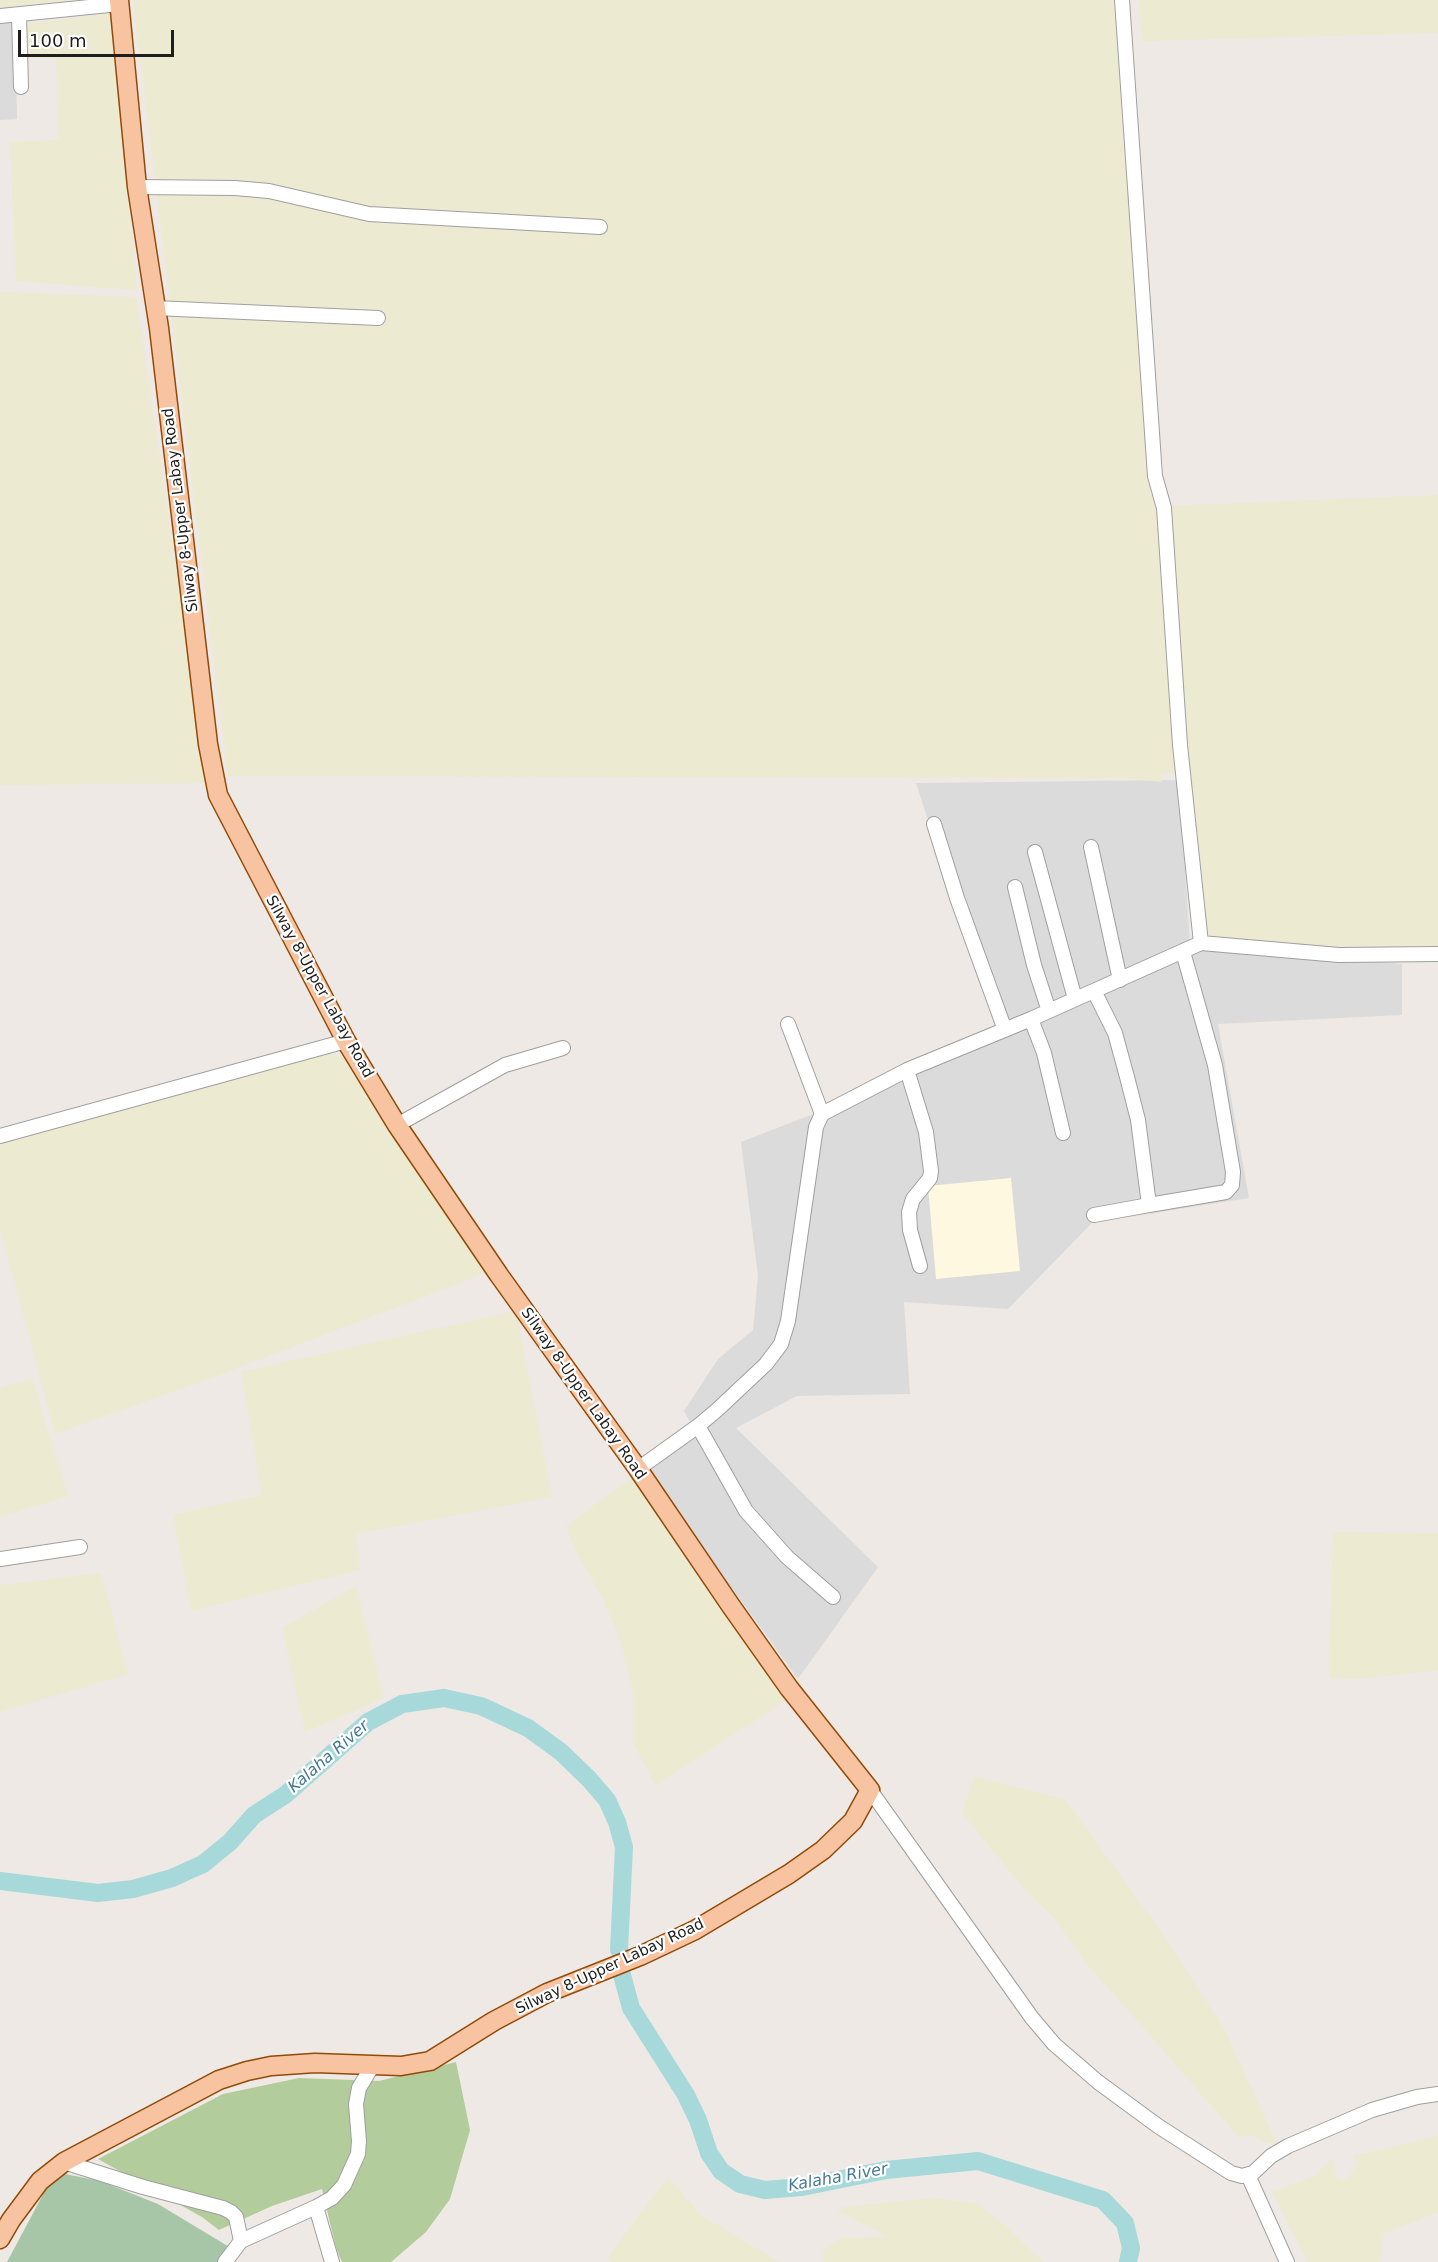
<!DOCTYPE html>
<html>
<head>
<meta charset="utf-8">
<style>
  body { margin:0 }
  #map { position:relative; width:1438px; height:2262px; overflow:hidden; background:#eee9e4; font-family:"DejaVu Sans",sans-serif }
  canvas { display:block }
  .scale { position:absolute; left:18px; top:30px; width:156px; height:27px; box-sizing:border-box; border:3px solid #1e1e1e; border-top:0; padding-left:8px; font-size:18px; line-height:21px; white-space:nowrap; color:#1e1e1e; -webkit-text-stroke:4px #fff; paint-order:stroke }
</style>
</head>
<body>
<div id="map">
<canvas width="1438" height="2262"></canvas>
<div class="scale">100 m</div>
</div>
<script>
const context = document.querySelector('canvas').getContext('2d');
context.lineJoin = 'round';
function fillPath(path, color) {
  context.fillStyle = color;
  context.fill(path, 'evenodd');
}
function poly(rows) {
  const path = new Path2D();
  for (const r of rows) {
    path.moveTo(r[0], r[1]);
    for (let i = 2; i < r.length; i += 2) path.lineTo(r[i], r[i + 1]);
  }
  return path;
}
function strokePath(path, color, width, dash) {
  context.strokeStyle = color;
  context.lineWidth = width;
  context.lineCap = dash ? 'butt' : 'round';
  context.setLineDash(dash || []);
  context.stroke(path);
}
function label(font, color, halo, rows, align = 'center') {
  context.font = font + ' "DejaVu Sans",sans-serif';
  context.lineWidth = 4.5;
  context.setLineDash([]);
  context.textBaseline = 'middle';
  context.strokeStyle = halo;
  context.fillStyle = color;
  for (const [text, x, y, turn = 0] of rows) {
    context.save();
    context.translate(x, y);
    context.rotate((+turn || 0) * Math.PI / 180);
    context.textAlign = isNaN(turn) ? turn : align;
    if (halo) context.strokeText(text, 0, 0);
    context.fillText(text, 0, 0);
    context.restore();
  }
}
const residential = poly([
  [15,21,17,119,0,120,0,23],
  [1179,780,1190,945,1402,964,1402,1015,1218,1024,1249,1198,1092,1223,1008,1309,904,1302,910,1394,797,1396,736,1428,878,1567,798,1679,646,1470,696,1433,684,1411,718,1359,753,1330,758,1276,741,1142,906,1078,912,1063,995,1026,916,783]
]);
const education = poly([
  [1011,1178,1020,1271,936,1279,928,1186]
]);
const farmland = poly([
  [0,0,100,0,0,8],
  [133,0,1122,0,1172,639,1165,506,1438,495,1438,957,1201,942,1183,773,1161,773,1161,782,1125,778,228,776],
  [1139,0,1438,0,1438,33,1142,41],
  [112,13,137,290,16,281,10,142,59,140,56,58,26,58,25,24],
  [0,292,136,297,208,783,0,785],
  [317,1051,342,1057,486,1273,214,1377,55,1434,0,1228,0,1138],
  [516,1311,552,1497,356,1534,360,1570,191,1611,173,1515,262,1495,241,1372],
  [32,1379,68,1496,0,1517,0,1388],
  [634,1476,789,1698,656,1786,633,1743,633,1692,620,1640,604,1601,576,1551,566,1526],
  [1333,1532,1438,1533,1438,1670,1358,1679,1329,1677],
  [101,1573,128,1674,0,1712,0,1585],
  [356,1586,384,1698,305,1732,282,1628],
  [974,1777,1065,1799,1162,1933,1225,2030,1276,2142,1266,2143,1253,2135,1239,2137,1082,1958,1055,1919,1026,1891,962,1813],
  [1438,2136,1438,2212,1383,2234,1380,2262,1308,2262,1272,2192,1315,2176,1332,2158,1337,2179,1346,2181,1357,2165,1353,2156],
  [668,2177,702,2216,779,2262,611,2262,606,2259],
  [932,2198,979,2204,1009,2229,1043,2262,824,2262,822,2252,840,2238,889,2237,837,2211,844,2207]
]);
const forest = poly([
  [456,2062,470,2130,450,2199,426,2232,391,2262,342,2262,336,2248,322,2189,272,2206,219,2230,202,2217,98,2159,223,2094,299,2078,379,2081]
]);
const cemetery = poly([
  [55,2172,100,2181,158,2204,231,2248,219,2262,7,2262]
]);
const river = poly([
  [0,1881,98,1893,133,1889,172,1878,203,1864,230,1842,254,1815,285,1795,368,1722,402,1704,444,1698,481,1706,528,1728,561,1752,589,1779,607,1800,617,1822,624,1847,619,1950],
  [622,1975,631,2008,686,2095,698,2120,709,2153,721,2171,740,2184,765,2190,802,2187,886,2170,978,2161,1103,2200,1125,2223,1131,2248,1128,2262]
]);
const minor = poly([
  [1122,0,1155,476,1164,508,1180,745,1201,943],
  [19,15,21,87],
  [0,16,119,4],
  [137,187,235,188,269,191,369,214,600,227],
  [155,308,378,318],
  [934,824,957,898,1005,1030],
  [1091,847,1120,980],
  [1035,852,1075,999],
  [1015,887,1034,965,1049,1011],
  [1094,991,1115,1033,1127,1077,1138,1120,1149,1205,1226,1192,1232,1185,1233,1172,1215,1065,1183,952],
  [1031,1019,1044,1053,1063,1133],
  [788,1024,822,1114],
  [907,1070,926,1132,931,1171,930,1178,913,1199,909,1212,910,1230,920,1266],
  [397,1125,505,1065,563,1048],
  [0,1136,346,1041],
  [1094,1215,1149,1205],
  [698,1426,746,1511,787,1557,833,1597],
  [638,1469,698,1426,717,1410,766,1364,781,1344,788,1321,816,1127,822,1114,907,1070,1031,1019,1201,943,1339,955,1438,954],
  [0,1559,80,1547],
  [870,1790,1032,2018,1054,2044,1098,2082,1158,2126,1231,2173,1242,2176,1253,2173,1271,2156,1288,2146,1372,2110,1417,2097,1438,2094],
  [64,2162,143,2187,223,2208,231,2212,236,2217,241,2241],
  [1248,2175,1287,2262],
  [316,2207,332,2262],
  [225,2262,241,2241,316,2207,332,2198,344,2185,358,2154,359,2141,356,2104,359,2088,373,2065]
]);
const major = poly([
  [0,2239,11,2220,40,2181,64,2162,219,2080,247,2071,271,2066,315,2063,401,2066,430,2061,494,2021,547,1993,640,1956,695,1930,789,1874,823,1850,853,1821,870,1790,789,1688,731,1606,638,1469,499,1275,397,1125,346,1041,218,795,208,744,159,328,137,187,119,0]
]);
const streetNames = [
  ["Silway 8-Upper Labay Road",181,510,-97],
  ["Silway 8-Upper Labay Road",319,987,61],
  ["Silway 8-Upper Labay Road",583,1394,55],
  ["Silway 8-Upper Labay Road",610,1967,-25]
];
const waterNames = [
  ["Kalaha River",329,1757,-41],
  ["Kalaha River",838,2178,-10]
];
fillPath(residential, '#dcdbdb');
fillPath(education, '#fdf8df');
fillPath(farmland, '#ecead1');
fillPath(forest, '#b2cc9b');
fillPath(cemetery, '#a7c6a7');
strokePath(river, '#a7d8da', 18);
strokePath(minor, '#9f9f9f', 16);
strokePath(major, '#914b07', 21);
strokePath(minor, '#fff', 14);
strokePath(major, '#f7c3a1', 18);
label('15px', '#1e1e1e', '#fff', streetNames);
label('italic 16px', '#467a92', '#fff', waterNames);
</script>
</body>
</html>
